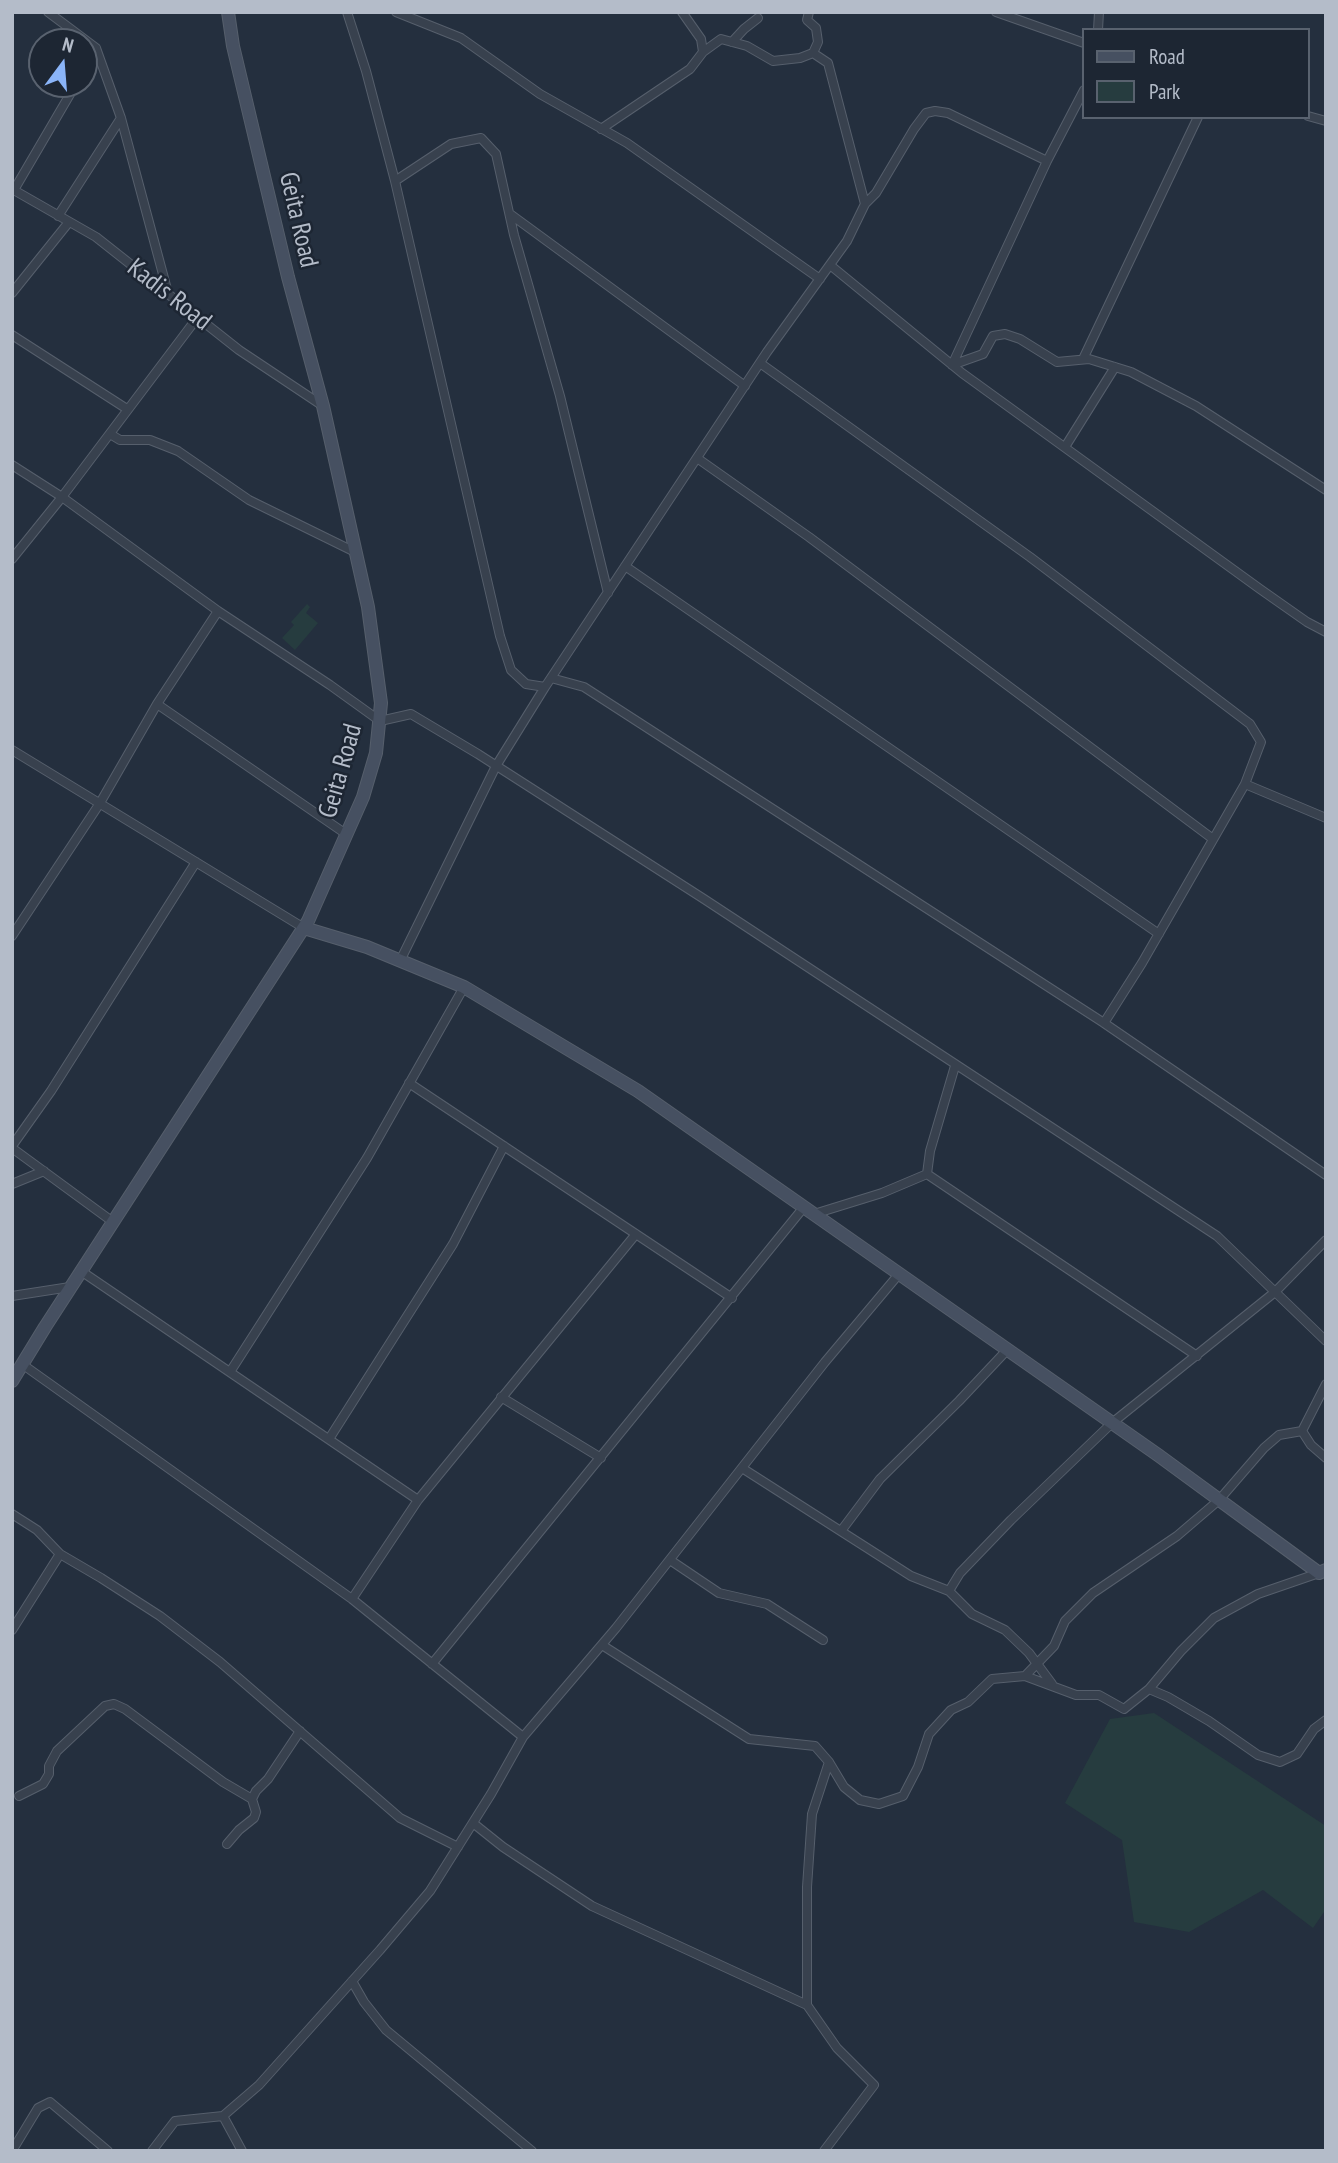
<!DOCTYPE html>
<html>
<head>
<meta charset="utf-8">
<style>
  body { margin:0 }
  #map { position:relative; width:1338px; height:2163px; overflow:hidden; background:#242f3e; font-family:"PT Sans Narrow",sans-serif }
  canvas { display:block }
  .frame { position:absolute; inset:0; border:14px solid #b4bcc9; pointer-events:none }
  .legend { position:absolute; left:1082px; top:28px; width:228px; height:91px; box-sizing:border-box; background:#1d2633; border:2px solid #59626f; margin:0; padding:9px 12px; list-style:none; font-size:21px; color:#b4bcc9 }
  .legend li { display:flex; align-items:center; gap:14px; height:35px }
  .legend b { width:35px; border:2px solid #59626f }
  .north { position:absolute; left:28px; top:28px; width:70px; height:70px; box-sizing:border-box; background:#1d2633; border:2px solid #59626f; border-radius:50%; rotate:16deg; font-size:19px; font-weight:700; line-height:28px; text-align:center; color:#b4bcc9 }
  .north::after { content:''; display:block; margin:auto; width:24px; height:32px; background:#8ab4f8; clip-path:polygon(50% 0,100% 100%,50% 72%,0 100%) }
</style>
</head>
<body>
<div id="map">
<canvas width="1338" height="2163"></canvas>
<div class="frame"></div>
<ul class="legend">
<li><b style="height:9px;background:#465061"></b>Road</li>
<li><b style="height:19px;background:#263c3f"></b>Park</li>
</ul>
<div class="north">N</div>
</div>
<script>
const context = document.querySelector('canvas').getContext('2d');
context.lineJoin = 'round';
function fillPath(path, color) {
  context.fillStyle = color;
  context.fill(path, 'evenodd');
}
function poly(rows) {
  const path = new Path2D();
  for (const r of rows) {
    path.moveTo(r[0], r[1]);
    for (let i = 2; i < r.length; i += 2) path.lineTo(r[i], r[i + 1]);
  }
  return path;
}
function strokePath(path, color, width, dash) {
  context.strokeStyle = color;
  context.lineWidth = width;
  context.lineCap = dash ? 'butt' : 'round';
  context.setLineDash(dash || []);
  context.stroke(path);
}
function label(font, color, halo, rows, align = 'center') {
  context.font = font + ' "PT Sans Narrow",sans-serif';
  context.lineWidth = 5;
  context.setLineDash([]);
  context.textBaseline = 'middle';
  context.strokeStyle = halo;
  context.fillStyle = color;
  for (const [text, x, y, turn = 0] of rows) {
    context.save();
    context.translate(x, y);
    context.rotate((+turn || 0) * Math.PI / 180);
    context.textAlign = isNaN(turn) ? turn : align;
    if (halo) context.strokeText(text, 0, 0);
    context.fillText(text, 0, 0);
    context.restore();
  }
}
const green = poly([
  [307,604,310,607,306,613,318,623,295,650,282,638,294,625,291,622],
  [1154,1713,1326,1826,1326,1909,1313,1928,1263,1890,1189,1932,1134,1922,1122,1840,1065,1803,1110,1719]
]);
const street = poly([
  [48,12,96,48,121,118,168,293],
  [347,12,366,71,395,181,500,636,511,670,526,684,545,687],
  [396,12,461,38,540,94,627,143,820,279],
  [682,12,701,39,703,52],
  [996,12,1084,43],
  [1098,30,1099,12],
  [732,42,744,29,758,18],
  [813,53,828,63,865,204],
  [84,70,96,48],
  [1308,116,1326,121],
  [601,129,690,69,703,52,721,39,747,46,773,61,800,58,813,53,818,42,816,28,807,20,809,12],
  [395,181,451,144,481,138,496,154,514,235,560,396,608,593],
  [12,189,96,237,239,350,323,406],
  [14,190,76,84],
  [510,214,745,386],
  [58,216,121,118],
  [830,265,962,373,1260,589,1307,622,1326,632],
  [12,293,69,222],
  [12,335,127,409],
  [1083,359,1198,117],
  [760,363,1030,557,1250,724,1261,742,1245,784,1142,963,1104,1023],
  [952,365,983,354,993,336,1005,334,1020,339,1057,362,1089,359,1131,372,1196,406,1326,490],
  [952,365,1047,161,1084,90],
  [110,434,120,440,150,440,178,451,249,500,355,552],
  [1065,447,1115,367],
  [697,458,809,537,1213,839],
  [12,465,62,497,218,611,330,685,380,721,411,714,478,754,704,899,1217,1236,1326,1341],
  [12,559,62,497,197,318],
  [625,566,1159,934],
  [551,678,584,687,1104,1023,1326,1175],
  [157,704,346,834],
  [12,750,304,928],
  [1245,784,1326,818],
  [12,936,100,803,157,704,218,611],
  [400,961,496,766,545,687,767,352,847,241,865,204,876,193,914,129,926,113,935,111,948,113,1047,161],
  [955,1066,930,1151,927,1174,1197,1356],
  [409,1083,732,1298],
  [12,1146,51,1091,196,862],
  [12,1148,113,1222],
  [12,1184,44,1171],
  [814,1214,882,1193,927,1174],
  [81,1271,418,1500],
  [12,1296,70,1287],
  [22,1364,352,1599,523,1737],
  [230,1372,367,1158,464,987],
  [1326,1384,1302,1431,1311,1445,1326,1458],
  [501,1397,601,1458],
  [329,1439,453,1244,504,1146],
  [742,1468,911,1576,949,1591,972,1614,1005,1630,1029,1653,1052,1684],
  [12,1514,37,1530,60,1554,101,1578,160,1616,220,1662,400,1818,458,1847],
  [841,1531,880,1479,959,1401,1008,1349],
  [670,1560,719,1593,767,1604,823,1640],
  [949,1591,960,1573,1011,1520,1112,1423,1275,1292,1326,1240],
  [352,1599,418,1500,636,1234],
  [12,1630,60,1554],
  [602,1645,749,1739,815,1746,829,1762,844,1787,860,1800,879,1804,903,1796,918,1767,929,1734,951,1710,968,1702,992,1679,1025,1676,1076,1695,1099,1695,1124,1709,1149,1689,1168,1697,1209,1721,1258,1755,1280,1762,1297,1754,1314,1729,1326,1720],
  [432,1664,804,1207],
  [1025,1676,1054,1646,1065,1621,1093,1593,1177,1536,1219,1500,1264,1448,1279,1435,1302,1431],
  [1149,1689,1181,1651,1214,1618,1258,1594,1319,1573],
  [19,1796,43,1784,49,1774,49,1766,57,1751,105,1706,114,1704,125,1709,223,1782,252,1799],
  [473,1823,503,1847,592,1906,807,2005],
  [227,1844,239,1830,254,1818,256,1812,252,1799,256,1791,268,1779,300,1731],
  [352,1981,364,2002,386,2030,532,2151],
  [223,2116,242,2151],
  [12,2151,38,2108,50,2102,108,2151],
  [152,2151,175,2121,223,2116,259,2085,380,1950,430,1891,491,1794,523,1737,616,1628,825,1362,899,1274],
  [824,2151,874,2085,837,2048,807,2005,807,1887,812,1814,829,1762]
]);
const secondary = poly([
  [304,928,367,947,464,987,638,1091,1158,1455,1319,1573,1326,1570],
  [12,1381,45,1327,308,921,363,797,376,753,381,703,368,607,323,406,288,277,233,46,228,12]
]);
const streetNames = [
  ["Geita Road",298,220,77],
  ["Kadis Road",169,295,38],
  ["Geita Road",341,771,-74]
];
fillPath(green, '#263c3f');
strokePath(street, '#565f6c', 10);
strokePath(secondary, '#565f6c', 14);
strokePath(street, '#38414e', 8);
strokePath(secondary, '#465061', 12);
label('26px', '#b4bcc9', '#1d2633', streetNames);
</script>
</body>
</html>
